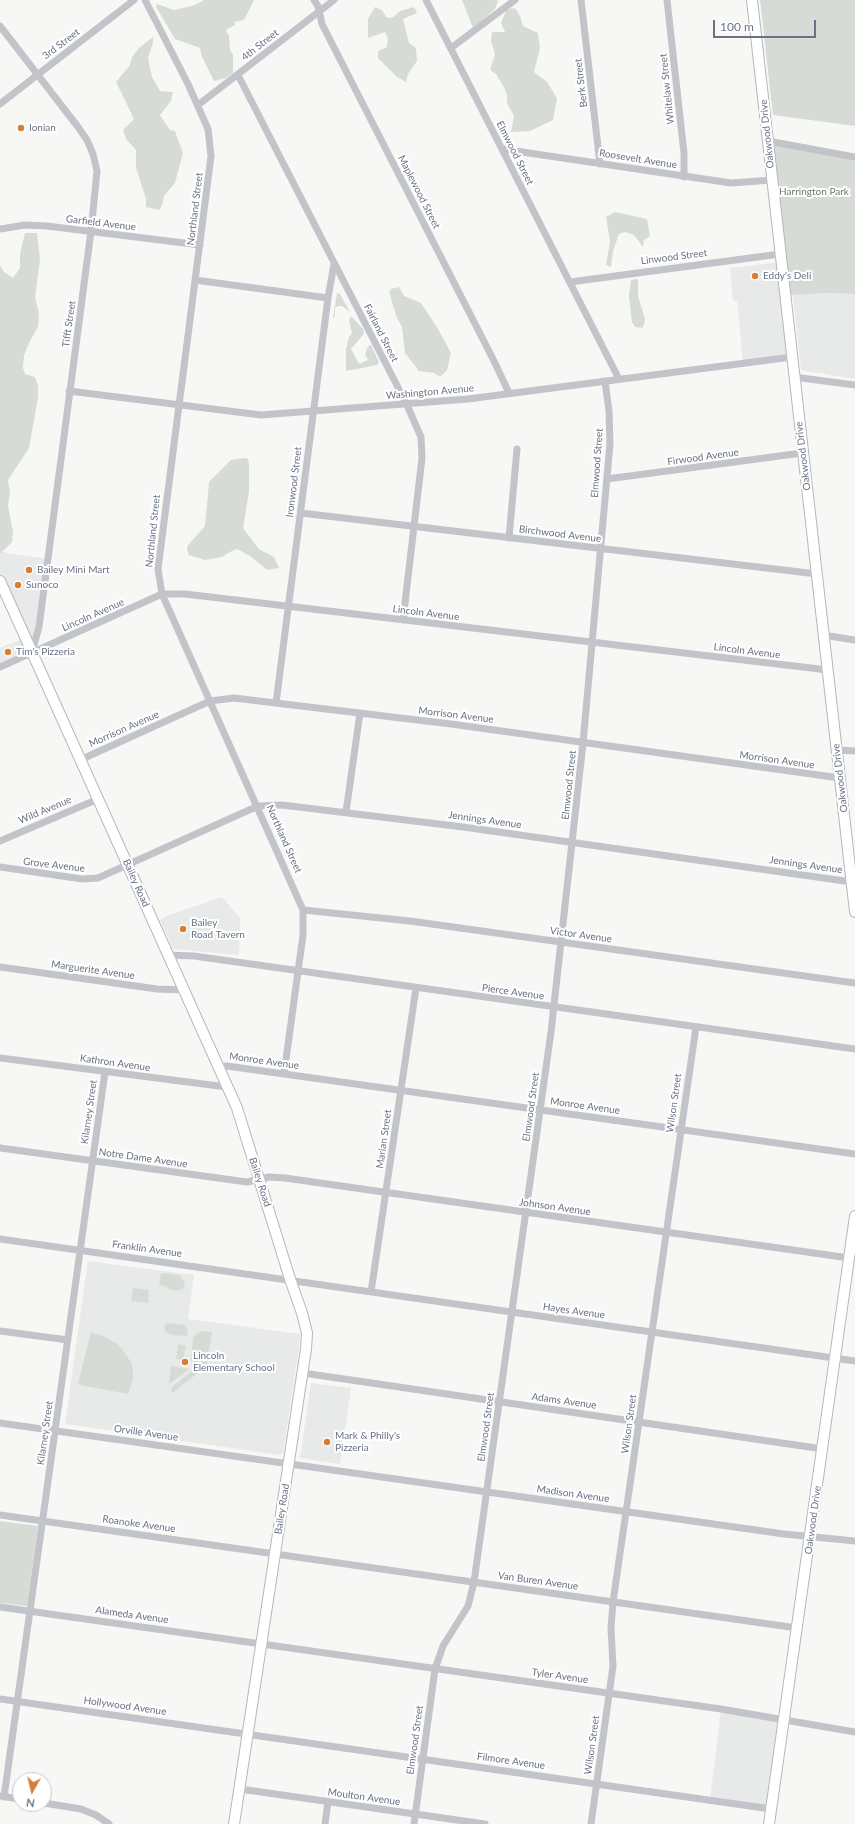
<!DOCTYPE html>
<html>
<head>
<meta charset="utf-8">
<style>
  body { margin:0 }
  #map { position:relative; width:855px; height:1824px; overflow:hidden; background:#f7f8f5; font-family:Lato,sans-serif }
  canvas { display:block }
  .north { position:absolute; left:12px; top:1772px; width:40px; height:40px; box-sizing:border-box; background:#fff; border:1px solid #c3c7ce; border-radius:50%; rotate:188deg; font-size:11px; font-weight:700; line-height:16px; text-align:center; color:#697284 }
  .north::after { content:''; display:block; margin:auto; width:14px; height:18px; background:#d57e38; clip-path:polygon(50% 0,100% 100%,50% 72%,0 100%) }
  .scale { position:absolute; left:713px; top:20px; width:103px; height:18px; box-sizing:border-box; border:2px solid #697284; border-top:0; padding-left:5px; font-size:12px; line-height:14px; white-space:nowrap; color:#697284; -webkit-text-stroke:3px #fff; paint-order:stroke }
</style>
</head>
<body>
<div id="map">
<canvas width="855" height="1824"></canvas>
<div class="north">N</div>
<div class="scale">100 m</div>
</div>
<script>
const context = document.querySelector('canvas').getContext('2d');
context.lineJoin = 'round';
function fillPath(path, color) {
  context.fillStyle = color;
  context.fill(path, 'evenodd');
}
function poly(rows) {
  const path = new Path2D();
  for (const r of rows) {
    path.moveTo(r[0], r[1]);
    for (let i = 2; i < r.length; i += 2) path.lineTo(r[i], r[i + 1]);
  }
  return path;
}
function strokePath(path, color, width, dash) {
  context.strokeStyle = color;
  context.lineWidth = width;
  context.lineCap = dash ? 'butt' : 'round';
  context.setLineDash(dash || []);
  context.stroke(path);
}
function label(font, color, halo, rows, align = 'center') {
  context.font = font + ' Lato,sans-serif';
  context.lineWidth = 4;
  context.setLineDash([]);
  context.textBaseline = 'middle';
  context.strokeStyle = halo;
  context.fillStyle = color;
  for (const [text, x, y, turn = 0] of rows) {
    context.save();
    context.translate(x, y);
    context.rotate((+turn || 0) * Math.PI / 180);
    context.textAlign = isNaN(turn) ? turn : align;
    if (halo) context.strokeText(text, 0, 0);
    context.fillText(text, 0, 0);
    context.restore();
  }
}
const built = poly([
  [781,262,792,357,743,362,737,301,733,301,730,268],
  [825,293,855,294,855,379,801,370,793,295],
  [0,552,48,559,32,652,0,667,0,648,25,638,0,581],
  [222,897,240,918,239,955,173,949,160,920,169,915],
  [88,1261,194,1275,188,1319,300,1334,299,1348,283,1453,279,1455,65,1424],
  [311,1383,351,1388,340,1464,300,1458],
  [721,1709,784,1720,771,1809,710,1800]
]);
const green = poly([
  [204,0,254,0,244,20,235,22,235,25,226,30,229,36,230,50,233,55,233,73,226,78,214,81,202,57,200,48,175,39,156,7,157,4,174,10,195,5],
  [462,0,497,0,498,1,495,9,473,28],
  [760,0,855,0,855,126,773,115],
  [375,7,382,10,386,17,392,18,400,11,414,7,417,13,403,19,409,43,416,48,417,61,408,74,406,82,397,77,378,58,378,51,387,47,388,38,385,32,368,38,368,19],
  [511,8,516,9,520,16,523,26,538,33,540,48,534,72,547,82,557,98,553,120,530,131,511,132,514,116,507,103,507,95,504,87,496,74,490,70,495,54,491,41,492,32,505,32,501,23,506,11],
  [153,37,153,43,148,58,152,77,160,91,173,92,171,101,160,115,170,130,175,131,183,153,175,183,164,196,162,206,159,210,146,207,146,199,136,168,136,150,126,139,123,130,134,119,116,82,130,65,132,57,139,48],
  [768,141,855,158,855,294,825,293,793,295,785,290],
  [615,212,647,219,650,236,644,240,643,247,634,235,625,232,619,234,613,251,611,267,606,265,610,241,606,217],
  [25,233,37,233,40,260,35,298,39,313,38,327,30,341,24,355,23,368,25,374,35,377,38,386,38,398,29,448,8,480,10,493,8,506,13,532,12,542,0,554,0,265,4,272,13,278,20,268,20,254],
  [638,279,638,296,645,319,644,325,642,328,635,327,632,322,629,296,631,280],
  [399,287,404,296,421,303,437,327,451,353,447,370,440,377,434,373,419,371,405,353,402,327,397,318,389,292,391,289],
  [337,293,340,294,350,312,342,306,338,306,335,308,335,316,333,318],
  [351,316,363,329,364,334,351,349,359,364,368,360,365,355,368,346,371,345,379,362,377,365,346,371,346,349,349,337,352,333,349,320],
  [244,458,248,459,249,464,249,492,243,528,259,549,274,557,279,568,267,570,250,556,237,549,230,552,222,557,205,560,189,555,187,550,188,545,205,526,209,482,231,460],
  [164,1273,179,1275,185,1282,184,1287,180,1290,175,1291,159,1284,161,1274],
  [133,1288,149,1290,148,1303,131,1301],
  [167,1323,185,1325,188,1333,187,1336,172,1335,166,1332,164,1326],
  [201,1331,212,1332,206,1370,198,1368,191,1359,193,1337],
  [91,1332,103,1336,119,1345,131,1362,133,1371,133,1379,128,1394,80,1385,78,1383],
  [178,1344,186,1346,183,1360,176,1359],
  [171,1366,189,1369,169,1384],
  [192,1371,198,1373,172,1393,171,1389,173,1386],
  [0,1521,38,1526,27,1606,0,1603]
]);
const street = poly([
  [145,0,188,84,208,129,211,156,158,569,162,594,303,910,303,935,284,1074],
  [314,0,318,6,322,24,494,361,509,393],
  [426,0,619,379],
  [581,0,600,164],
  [667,0,684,153,684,177],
  [0,26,78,127,87,140,93,154,97,171,91,231,39,627,32,652],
  [451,48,515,0],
  [238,75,407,405,421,437,422,458,403,620],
  [0,104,134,0],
  [198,105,334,0],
  [768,141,855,157],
  [502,149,731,183,772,180],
  [0,229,25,225,47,226,200,245],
  [195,280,328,298],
  [570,282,780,254],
  [794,377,855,385],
  [69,391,261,415,468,399,792,357],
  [607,479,802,453],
  [301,513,817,574],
  [509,538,517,449],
  [823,635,855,640],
  [0,667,162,594,185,594,828,670],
  [276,703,328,298,334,264],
  [837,750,855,751],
  [80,760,210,701,234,698,451,724,840,778],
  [346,812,360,713],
  [0,841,98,799],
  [0,867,82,879,98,878,258,806,282,805,463,827,852,882],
  [303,910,410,921,855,983],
  [167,955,194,956,855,1049],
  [0,967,157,989,183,990],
  [0,1058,227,1087],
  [218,1067,227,1066,855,1154],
  [0,1148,247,1182,269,1177,285,1178,849,1258],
  [0,1239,855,1361],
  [371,1292,416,988],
  [0,1331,68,1340],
  [303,1373,823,1449],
  [0,1423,784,1534,855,1541],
  [0,1515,797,1628],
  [0,1607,721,1709,855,1732],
  [0,1699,771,1809],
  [240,1789,485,1824],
  [0,1796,20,1799],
  [4,1797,105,1072],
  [44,1803,81,1809,96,1815,109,1824],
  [325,1824,328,1802],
  [414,1824,435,1669,443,1646,468,1606,474,1582,551,1032,583,743,610,444,609,411,605,381],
  [591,1824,613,1666,611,1628,613,1602,696,1027]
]);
const secondary = poly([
  [752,0,855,912],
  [0,581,237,1108,290,1279,302,1313,307,1333,306,1349,234,1824],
  [769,1824,855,1216]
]);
const markers = [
  [21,128,4,"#d57e38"],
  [755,276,4,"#d57e38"],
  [29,570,4,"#d57e38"],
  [18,585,4,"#d57e38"],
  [8,652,4,"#d57e38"],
  [183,929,4,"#d57e38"],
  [185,1362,4,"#d57e38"],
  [327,1442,4,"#d57e38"]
];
const streetNames = [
  ["3rd Street",61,44,-37],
  ["4th Street",260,45,-38],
  ["Berk Street",581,83,-97],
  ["Whitelaw Street",667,89,-96],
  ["Oakwood Drive",767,134,-96],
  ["Elmwood Street",515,153,63],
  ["Roosevelt Avenue",638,159,9],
  ["Maplewood Street",419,192,63],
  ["Northland Street",195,209,-83],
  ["Garfield Avenue",101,223,7],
  ["Linwood Street",674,257,-7],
  ["Tifft Street",69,324,-82],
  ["Fairland Street",381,333,63],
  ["Washington Avenue",430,392,-5],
  ["Oakwood Drive",803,456,-97],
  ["Firwood Avenue",703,457,-8],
  ["Elmwood Street",597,463,-86],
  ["Ironwood Street",294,482,-83],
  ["Northland Street",153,531,-84],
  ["Birchwood Avenue",560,534,7],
  ["Lincoln Avenue",426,613,7],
  ["Lincoln Avenue",93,615,-24],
  ["Lincoln Avenue",747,651,7],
  ["Morrison Avenue",456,715,7],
  ["Morrison Avenue",124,729,-24],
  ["Morrison Avenue",777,760,8],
  ["Oakwood Drive",840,778,-97],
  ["Elmwood Street",569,785,-84],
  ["Wild Avenue",45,810,-23],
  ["Jennings Avenue",485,820,8],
  ["Northland Street",284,839,66],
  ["Grove Avenue",54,865,7],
  ["Jennings Avenue",806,865,8],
  ["Bailey Road",136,883,66],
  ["Victor Avenue",581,935,8],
  ["Marguerite Avenue",93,970,8],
  ["Pierce Avenue",513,992,8],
  ["Monroe Avenue",264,1061,8],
  ["Kathron Avenue",115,1063,8],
  ["Wilson Street",674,1103,-82],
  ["Monroe Avenue",585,1106,8],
  ["Elmwood Street",531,1107,-82],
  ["Kilarney Street",89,1112,-82],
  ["Marian Street",384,1139,-82],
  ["Notre Dame Avenue",143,1158,8],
  ["Bailey Road",260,1182,72],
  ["Johnson Avenue",555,1207,8],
  ["Franklin Avenue",147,1249,8],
  ["Hayes Avenue",574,1311,8],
  ["Adams Avenue",564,1401,8],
  ["Wilson Street",629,1424,-82],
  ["Elmwood Street",486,1427,-82],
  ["Kilarney Street",45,1433,-82],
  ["Orville Avenue",146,1433,8],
  ["Madison Avenue",573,1494,8],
  ["Bailey Road",282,1509,-81],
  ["Oakwood Drive",813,1520,-82],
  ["Roanoke Avenue",139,1524,8],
  ["Van Buren Avenue",538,1581,8],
  ["Alameda Avenue",132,1615,8],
  ["Tyler Avenue",560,1676,8],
  ["Hollywood Avenue",125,1706,8],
  ["Elmwood Street",415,1740,-82],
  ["Wilson Street",592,1745,-82],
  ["Filmore Avenue",511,1761,8],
  ["Moulton Avenue",364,1797,8]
];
const poiNames = [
  ["Ionian",29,128],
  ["Eddy's Deli",763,276],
  ["Bailey Mini Mart",37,570],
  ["Sunoco",26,585],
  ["Tim's Pizzeria",16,652],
  ["Bailey",191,923],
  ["Road Tavern",191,935],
  ["Lincoln",193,1356],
  ["Elementary School",193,1368],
  ["Mark & Philly's",335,1436],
  ["Pizzeria",335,1448]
];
const parkNames = [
  ["Harrington Park",814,192]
];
fillPath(built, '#e8e9e9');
fillPath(green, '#d6dcd5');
strokePath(secondary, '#b4b7bd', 12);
strokePath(street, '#c2c4c9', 7);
strokePath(secondary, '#fff', 10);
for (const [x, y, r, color] of markers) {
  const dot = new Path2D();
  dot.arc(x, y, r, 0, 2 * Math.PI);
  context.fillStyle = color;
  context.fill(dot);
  strokePath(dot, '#fff', 1.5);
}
label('10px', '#697284', '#fff', streetNames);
label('10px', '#697284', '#fff', poiNames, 'left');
label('10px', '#687b68', '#fff', parkNames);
</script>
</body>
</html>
